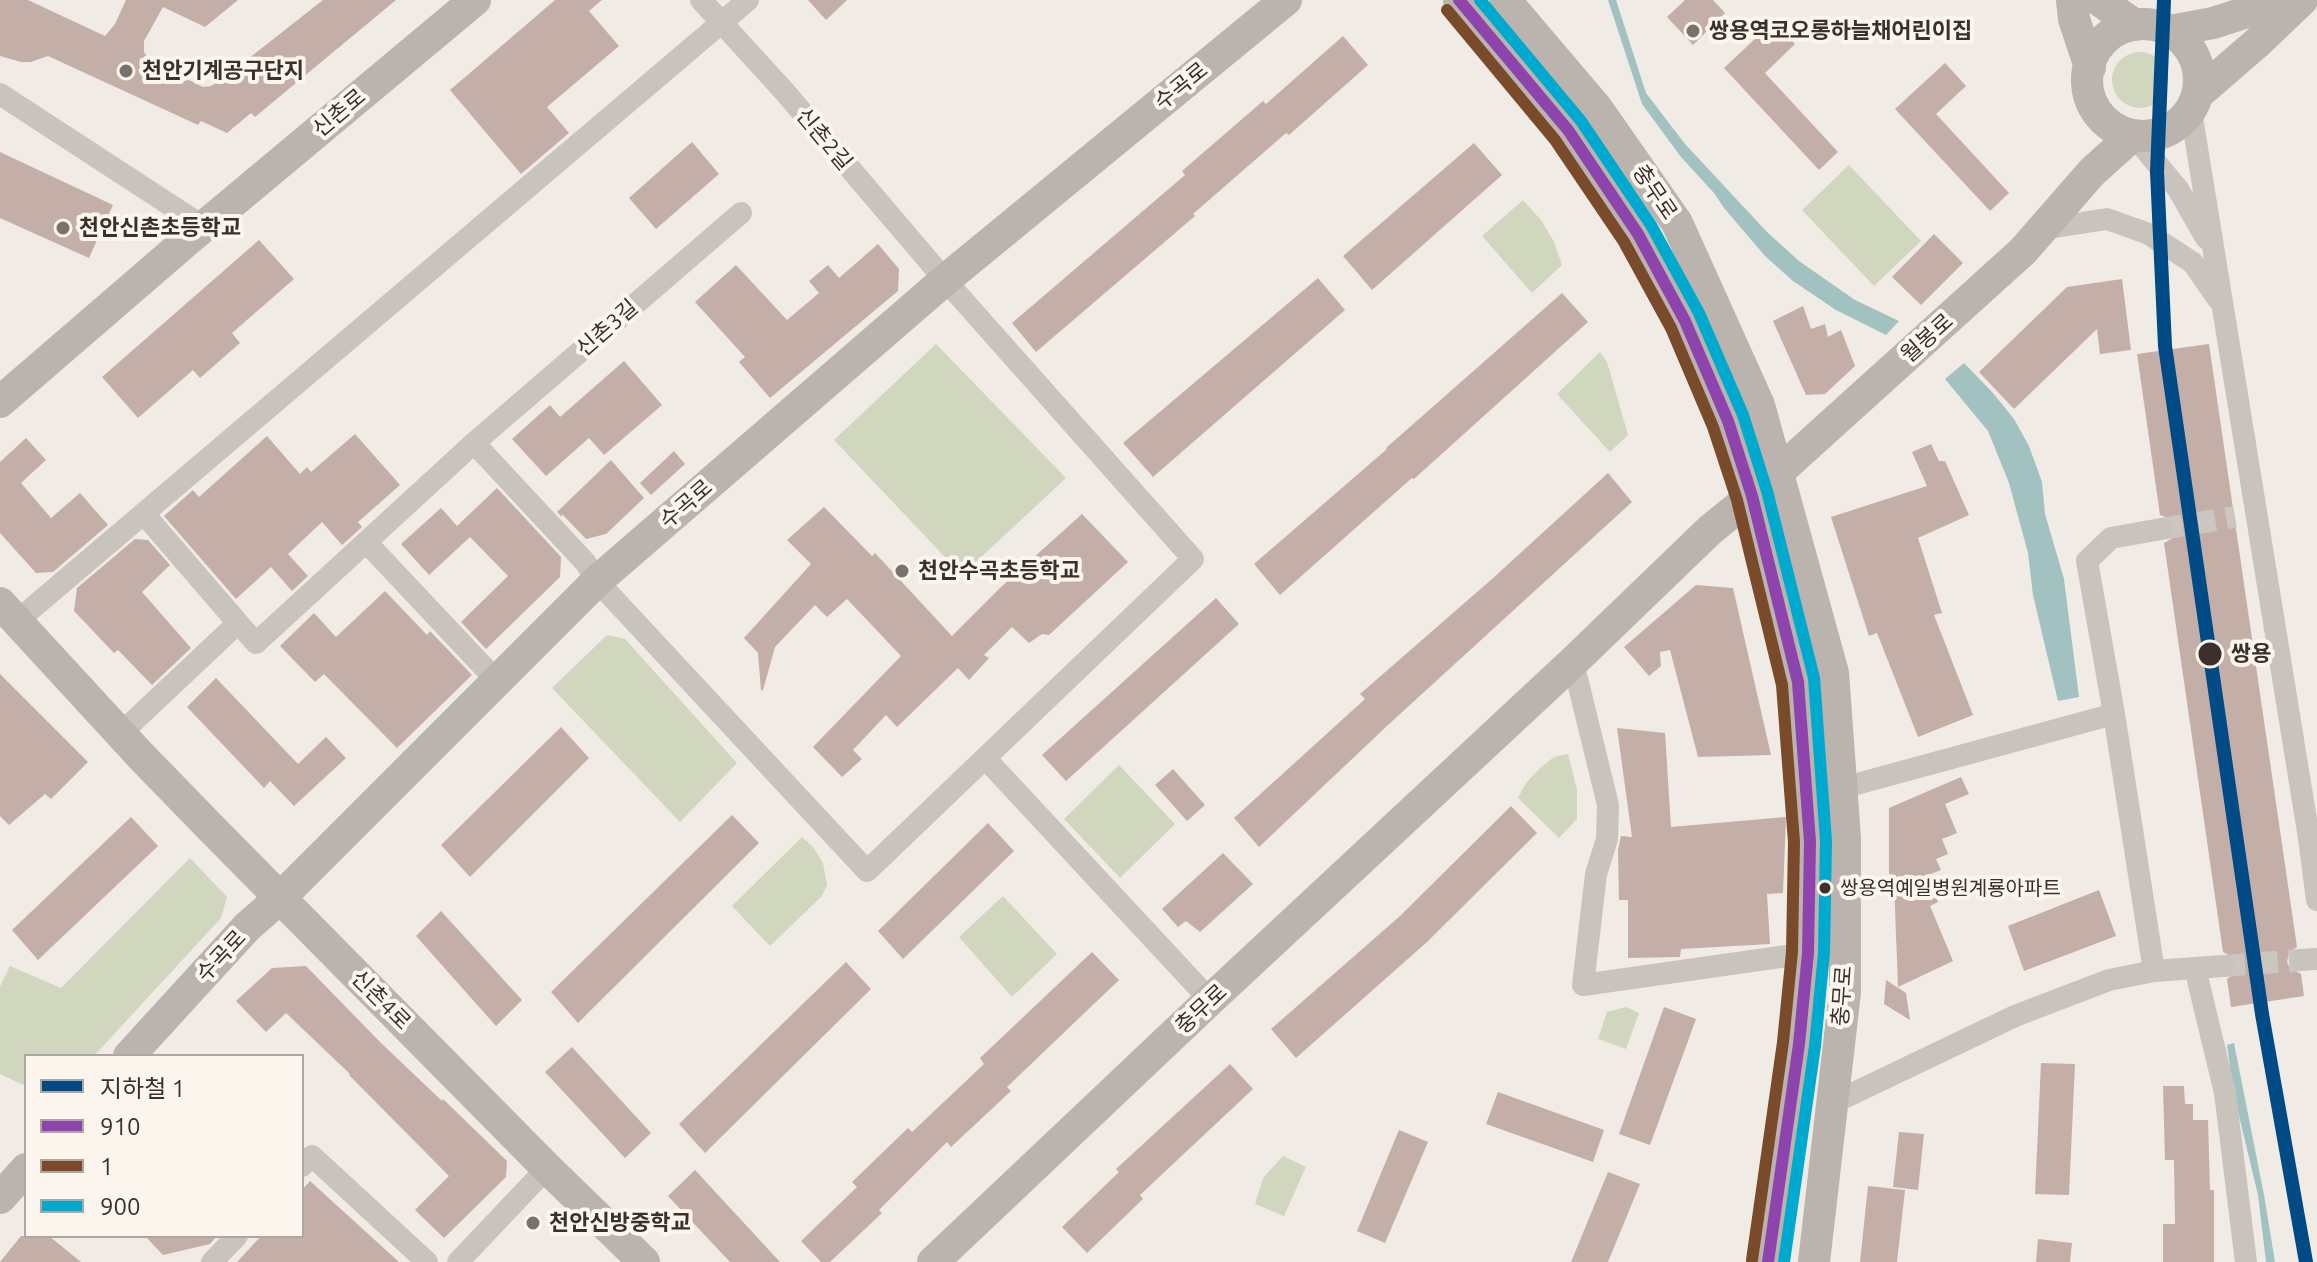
<!DOCTYPE html>
<html>
<head>
<meta charset="utf-8">
<style>
  body { margin:0 }
  #map { position:relative; width:2317px; height:1262px; overflow:hidden; background:#f0ebe5; font-family:Ubuntu,"Noto Sans KR",sans-serif }
  canvas { display:block }
  .legend { position:absolute; left:24px; top:1054px; width:280px; height:184px; box-sizing:border-box; background:#fbf5ee; border:2px solid #aea6a0; margin:0; padding:10px 14px; list-style:none; font-size:24px; color:#3b302b }
  .legend li { display:flex; align-items:center; gap:16px; height:40px }
  .legend b { width:40px; border:2px solid #aea6a0 }
</style>
</head>
<body>
<div id="map">
<canvas width="2317" height="1262"></canvas>
<ul class="legend">
<li><b style="height:10px;background:#004a85"></b>지하철 1</li>
<li><b style="height:10px;background:#8e44ad"></b>910</li>
<li><b style="height:10px;background:#7a4b2a"></b>1</li>
<li><b style="height:10px;background:#00a9ce"></b>900</li>
</ul>
</div>
<script>
const context = document.querySelector('canvas').getContext('2d');
context.lineJoin = 'round';
function fillPath(path, color) {
  context.fillStyle = color;
  context.fill(path, 'evenodd');
}
function poly(rows) {
  const path = new Path2D();
  for (const r of rows) {
    if (r.length === 3) {
      path.moveTo(r[0] + r[2], r[1]);
      path.arc(r[0], r[1], r[2], 0, 2 * Math.PI);
      continue;
    }
    path.moveTo(r[0], r[1]);
    for (let i = 2; i < r.length; i += 2) path.lineTo(r[i], r[i + 1]);
  }
  return path;
}
function strokePath(path, color, width, dash) {
  context.strokeStyle = color;
  context.lineWidth = width;
  context.lineCap = dash ? 'butt' : 'round';
  context.setLineDash(dash || []);
  context.stroke(path);
}
function label(font, color, halo, rows, align = 'center') {
  context.font = font + ' Ubuntu,"Noto Sans KR",sans-serif';
  context.lineWidth = 8;
  context.setLineDash([]);
  context.textBaseline = 'middle';
  context.strokeStyle = halo;
  context.fillStyle = color;
  for (const [text, x, y, turn = 0] of rows) {
    context.save();
    context.translate(x, y);
    context.rotate((+turn || 0) * Math.PI / 180);
    context.textAlign = isNaN(turn) ? turn : align;
    if (halo) context.strokeText(text, 0, 0);
    context.fillText(text, 0, 0);
    context.restore();
  }
}
const green = poly([
  [2140,80,28],
  [1849,165,1921,241,1874,286,1802,210],
  [1523,200,1541,220,1554,242,1562,265,1532,293,1482,236],
  [936,344,1066,478,962,575,834,440],
  [1600,352,1607,362,1628,435,1610,452,1557,394],
  [607,635,625,639,737,763,680,822,552,688],
  [1568,754,1577,790,1577,819,1559,838,1518,798,1526,783,1540,768,1554,757],
  [1119,765,1175,824,1120,878,1064,819],
  [802,837,813,847,823,863,827,885,822,896,770,946,732,906],
  [190,858,227,897,221,918,94,1056,26,1056,26,1086,0,1074,0,987,10,966,61,988],
  [1003,896,1057,954,1012,997,959,937],
  [1626,1007,1639,1013,1626,1049,1598,1039,1607,1012],
  [1283,1156,1306,1167,1284,1216,1255,1204,1263,1178]
]);
const water = poly([
  [1608,0,1616,0,1646,93,1685,144,1767,232,1799,261,1855,300,1899,321,1886,335,1836,310,1793,281,1765,256,1724,208,1714,193,1681,157,1642,104],
  [1964,363,1993,393,2014,419,2029,446,2042,482,2045,514,2064,579,2079,697,2058,701,2033,595,2028,553,2009,483,1988,431,1945,379],
  [2234,1043,2264,1195,2275,1262,2266,1262,2258,1195,2234,1095,2227,1045]
]);
const building = poly([
  [0,0,28,0,105,36,115,24,126,0,238,0,205,27,163,7,144,41,144,52,149,60,203,87,211,86,220,81,323,0,396,0,255,117,251,113,227,133,201,121,198,125,48,56,31,62,21,62,0,56],
  [555,0,602,0,589,11,619,46,547,107,569,133,521,174,450,90],
  [808,0,847,0,826,20],
  [1685,0,1713,0,1725,13,1693,45,1667,17],
  [1774,21,1795,44,1765,73,1838,152,1819,170,1724,68],
  [1343,36,1368,65,1289,135,1286,133,1193,214,1195,216,1036,352,1012,323,1185,175,1182,171,1263,101,1266,104],
  [1945,63,1966,86,1936,114,2009,193,1990,211,1895,109],
  [692,142,719,174,656,229,629,198],
  [1474,143,1502,175,1372,290,1343,256],
  [0,152,113,205,89,258,0,218],
  [1934,234,1963,263,1921,305,1892,277],
  [259,240,294,279,232,333,240,343,200,378,193,370,138,418,102,377],
  [878,244,899,269,898,291,770,398,739,362,745,357,695,302,736,265,787,320,819,293,809,281,828,265,839,278],
  [1318,278,1345,310,1153,477,1123,443],
  [2122,279,2131,350,2100,354,2097,329,2014,409,1979,372,2067,287],
  [1562,293,1588,322,1414,479,1412,478,1280,595,1254,564,1387,449,1386,448],
  [1803,306,1811,329,1825,324,1828,337,1841,330,1855,366,1825,394,1806,395,1773,321],
  [2209,344,2297,947,2289,953,2287,962,2290,968,2301,974,2304,996,2231,1007,2227,979,2235,973,2237,964,2234,958,2223,952,2164,543,2171,539,2175,527,2171,519,2160,515,2137,354],
  [624,361,662,405,604,455,589,438,546,476,512,439,550,405,560,417],
  [355,434,400,485,358,522,362,527,342,545,322,522,288,554,308,576,292,591,271,567,236,599,164,516,193,490,199,497,267,436,300,474,307,467,311,472],
  [26,438,46,460,21,483,51,518,80,493,108,525,53,572,36,573,0,533,0,462],
  [1931,444,1939,461,1945,461,1969,515,1918,538,1942,613,1934,615,1973,715,1918,737,1877,633,1869,636,1831,517,1927,486,1912,452],
  [674,451,685,464,651,495,640,483],
  [611,460,644,498,606,534,586,539,562,514,562,517,557,512],
  [1608,473,1632,502,1388,725,1259,847,1234,818,1365,699,1360,694,1492,579],
  [497,488,561,557,560,577,486,649,461,622,508,576,470,537,429,575,401,544,441,508,457,526],
  [824,507,872,556,875,553,952,636,1002,586,1082,514,1128,562,1049,635,1042,634,1029,643,1012,627,984,655,989,658,969,680,958,668,897,727,886,715,853,750,862,759,842,777,813,747,901,656,847,599,827,617,815,605,775,647,763,690,761,690,758,653,744,638,811,564,787,540],
  [135,539,148,540,170,565,142,592,191,648,152,685,118,650,114,653,74,611,77,588],
  [1696,585,1733,588,1771,755,1698,757,1670,650,1660,652,1661,666,1649,676,1624,647],
  [385,591,427,635,430,631,472,675,397,748,324,674,315,682,280,646,314,613,336,637],
  [1216,598,1239,624,1066,781,1042,755],
  [0,674,88,762,51,799,45,794,9,825,0,816],
  [216,678,298,764,326,737,346,758,294,806,270,781,264,788,187,707],
  [561,727,589,758,470,877,441,845],
  [1617,728,1665,733,1671,827,1786,817,1783,893,1767,894,1770,944,1681,949,1680,957,1628,958,1628,900,1619,900,1618,850,1621,836,1632,837],
  [1173,769,1205,805,1187,821,1155,785],
  [1961,777,1969,794,1945,804,1957,833,1942,839,1948,854,1936,859,1941,870,1928,875,1938,902,1930,906,1953,961,1898,987,1894,883,1889,873,1889,808],
  [1511,806,1537,833,1427,942,1296,1058,1271,1029,1400,916],
  [732,815,759,843,578,1023,551,992],
  [131,817,158,846,38,960,12,930],
  [988,823,1014,851,903,959,878,931],
  [1223,853,1253,884,1200,932,1186,921,1178,927,1162,909],
  [2099,890,2116,936,2024,971,2008,926],
  [441,911,522,1000,496,1026,416,936],
  [1092,952,1119,980,1007,1087,1011,1091,951,1147,947,1142,879,1210,882,1213,830,1262,821,1262,801,1241,857,1187,852,1182,908,1128,912,1132,984,1064,980,1058],
  [846,962,871,989,705,1153,679,1124],
  [306,966,380,1042,442,1101,443,1099,507,1161,506,1177,444,1238,415,1210,449,1176,349,1075,350,1074,286,1013,266,1032,236,1001,272,968],
  [1886,980,1906,993,1910,1020,1884,1004],
  [1664,1007,1696,1019,1650,1145,1619,1134],
  [572,1047,651,1133,625,1158,545,1072],
  [2041,1063,2075,1064,2069,1195,2035,1194],
  [1230,1064,1253,1089,1140,1195,1143,1199,1087,1253,1062,1227,1119,1172,1116,1169],
  [2163,1086,2184,1086,2185,1104,2193,1104,2193,1120,2208,1120,2210,1190,2214,1190,2214,1262,2163,1262,2163,1224,2175,1224,2174,1160,2165,1160],
  [1498,1092,1604,1130,1593,1162,1486,1124],
  [1399,1130,1428,1142,1385,1243,1357,1231],
  [1899,1132,1924,1134,1918,1190,1893,1187],
  [695,1170,780,1262,730,1262,668,1196],
  [1608,1172,1640,1184,1608,1262,1571,1262],
  [310,1181,399,1262,237,1262,261,1236,302,1236,302,1190],
  [1868,1186,1905,1190,1897,1262,1860,1262],
  [21,1236,49,1236,81,1262,0,1262],
  [145,1236,216,1236,216,1237,210,1244,163,1255],
  [2038,1239,2072,1243,2070,1262,2036,1262]
]);
const streetTunnel = poly([
  [2161,529,2235,517],
  [2223,966,2301,960]
]);
const street = poly([
  [0,94,204,227],
  [2191,111,2309,838,2317,900],
  [2133,135,2178,189,2206,238],
  [2042,229,2107,219,2149,234,2193,263,2218,299],
  [474,443,585,562,597,581,867,871,1193,559,945,280,784,91,701,0],
  [144,514,238,623],
  [366,542,496,680],
  [17,621,748,0],
  [1573,662,1608,805,1607,839,1596,874,1583,985,1808,953],
  [120,734,238,623,256,643,474,443,741,213],
  [985,758,1210,1000],
  [1842,788,2114,714],
  [2301,960,2317,959],
  [2195,968,2225,1093,2246,1262],
  [2154,971,2114,714,2087,561,2111,538,2161,529],
  [1831,1104,2015,1016,2109,980,2154,971,2223,966],
  [302,1166,312,1156,427,1262],
  [212,1262,237,1236],
  [458,1262,547,1168]
]);
const secondary = poly([
  [1459,0,1568,130,1638,234,1685,321,1728,421,1752,496,1798,682,1810,842,1808,953,1799,1044,1768,1262],
  [1505,0,1596,107,1677,223,1759,405,1833,673,1845,838,1845,992,1814,1262],
  [2072,0,2074,19,2090,67],
  [2099,0,2135,25],
  [2143,80,56],
  [2170,31,2213,23,2244,13,2268,0],
  [2198,94,2258,42,2302,0],
  [0,402,190,238,475,0],
  [0,603,140,755,209,826,547,1168,644,1262],
  [129,1056,247,927,280,898,597,581,945,280,1286,0],
  [0,1198,26,1169],
  [933,1262,1210,1000,1573,662,1710,530,1752,496,2023,251,2092,172,2133,135]
]);
const bus1 = poly([
  [1459,0,1568,130,1638,234,1685,321,1728,421,1752,496,1798,682,1810,842,1808,953,1799,1044,1768,1262]
]);
const bus2 = poly([
  [1447,10,1555,140,1624,242,1671,328,1713,427,1737,500,1782,685,1794,842,1792,952,1783,1042,1752,1260]
]);
const bus3 = poly([
  [1480,0,1581,121,1651,225,1699,313,1743,415,1767,491,1814,678,1826,841,1824,953,1815,1046,1784,1262]
]);
const metro1 = poly([
  [2164,0,2157,172,2165,346,2262,1014,2306,1262]
]);
const markers = [
  [1693,31,8,"#7a716c"],
  [126,71,8,"#7a716c"],
  [63,228,8,"#7a716c"],
  [902,571,8,"#7a716c"],
  [2210,654,13,"#3b302b"],
  [1825,888,7,"#3b302b"],
  [533,1223,8,"#7a716c"]
];
const busNames = [
  ["쌍용역예일병원계룡아파트",1840,888]
];
const poiNames = [
  ["쌍용역코오롱하늘채어린이집",1709,31],
  ["천안기계공구단지",142,71],
  ["천안신촌초등학교",79,228],
  ["천안수곡초등학교",918,571],
  ["천안신방중학교",549,1223]
];
const streetNames = [
  ["수곡로",1181,86,-39],
  ["신촌로",339,113,-40],
  ["신촌2길",824,139,50],
  ["충무로",1655,192,56],
  ["신촌3길",607,328,-41],
  ["월봉로",1927,338,-42],
  ["수곡로",686,504,-41],
  ["수곡로",221,956,-47],
  ["충무로",1842,996,-86],
  ["신촌4로",381,1000,45],
  ["충무로",1201,1009,-43]
];
const stopNames = [
  ["쌍용",2231,654]
];
fillPath(green, '#d1d6bf');
fillPath(water, '#a1c2c1');
fillPath(building, '#c3afa7');
strokePath(streetTunnel, '#ccc6c0', 22, [22, 11]);
strokePath(street, '#c9c3be', 22);
strokePath(secondary, '#bab3ae', 32);
strokePath(bus1, '#8e44ad', 12);
strokePath(bus2, '#7a4b2a', 12);
strokePath(bus3, '#00a9ce', 12);
strokePath(metro1, '#004a85', 14);
for (const [x, y, r, color] of markers) {
  const dot = new Path2D();
  dot.arc(x, y, r, 0, 2 * Math.PI);
  context.fillStyle = color;
  context.fill(dot);
  strokePath(dot, '#fbf5ee', 3);
}
label('20px', '#3b302b', '#fbf5ee', busNames, 'left');
label('bold 22px', '#3b302b', '#fbf5ee', poiNames, 'left');
label('22px', '#3b302b', '#fbf5ee', streetNames);
label('bold 22px', '#3b302b', '#fbf5ee', stopNames, 'left');
</script>
</body>
</html>
